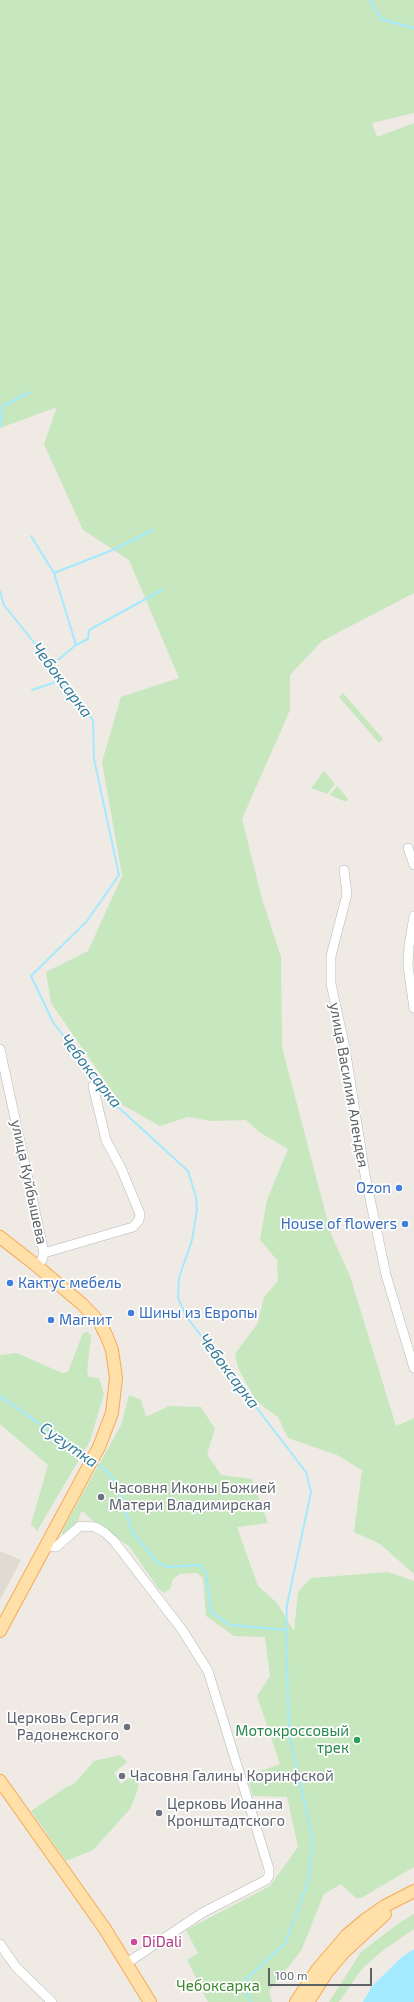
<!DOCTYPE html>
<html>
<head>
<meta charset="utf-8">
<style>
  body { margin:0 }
  #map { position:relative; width:414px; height:2002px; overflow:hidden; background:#efeae4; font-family:"Exo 2",sans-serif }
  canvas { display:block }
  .scale { position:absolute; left:268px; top:1968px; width:104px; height:18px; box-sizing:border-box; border:2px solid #5c6265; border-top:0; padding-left:5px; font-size:12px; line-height:14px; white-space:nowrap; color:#5c6265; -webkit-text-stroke:3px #fff; paint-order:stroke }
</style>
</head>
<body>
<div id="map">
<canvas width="414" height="2002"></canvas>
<div class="scale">100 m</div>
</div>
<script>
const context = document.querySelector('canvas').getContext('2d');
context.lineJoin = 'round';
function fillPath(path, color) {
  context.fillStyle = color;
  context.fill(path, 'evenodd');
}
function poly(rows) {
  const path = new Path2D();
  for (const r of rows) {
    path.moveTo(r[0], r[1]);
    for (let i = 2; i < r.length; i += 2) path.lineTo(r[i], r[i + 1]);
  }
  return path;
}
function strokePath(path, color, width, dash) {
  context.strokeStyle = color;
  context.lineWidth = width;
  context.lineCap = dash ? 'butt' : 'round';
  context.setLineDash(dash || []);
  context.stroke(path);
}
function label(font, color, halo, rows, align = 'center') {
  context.font = font + ' "Exo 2",sans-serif';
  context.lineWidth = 3.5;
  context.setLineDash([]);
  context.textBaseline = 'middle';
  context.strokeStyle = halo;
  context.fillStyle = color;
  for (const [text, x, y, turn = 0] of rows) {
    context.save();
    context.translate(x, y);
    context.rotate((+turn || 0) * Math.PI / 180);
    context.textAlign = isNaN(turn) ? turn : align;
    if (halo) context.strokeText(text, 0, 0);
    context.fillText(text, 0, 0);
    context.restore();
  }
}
const education = poly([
  [0,1551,21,1560,0,1600]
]);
const green = poly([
  [0,0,414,0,414,113,372,123,377,137,414,123,414,593,322,641,290,675,290,710,242,819,262,899,281,957,282,1047,331,1234,350,1276,396,1426,414,1418,414,1574,380,1544,354,1532,362,1470,337,1455,288,1438,278,1417,256,1401,238,1368,235,1354,258,1323,264,1297,278,1281,277,1260,260,1240,267,1200,288,1149,259,1132,246,1120,211,1121,188,1117,160,1126,121,1104,51,1003,46,972,88,951,122,876,102,762,121,697,179,678,129,560,83,530,44,444,57,407,0,428],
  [343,693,383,739,379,743,339,697],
  [324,771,335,784,327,794,311,788],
  [337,786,348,799,346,802,330,795],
  [88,1332,91,1336,87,1372,89,1377,99,1378,104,1394,90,1441,37,1531,31,1524,48,1465,0,1424,0,1355,17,1353,62,1373,68,1372,83,1333],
  [129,1395,141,1400,146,1417,169,1406,201,1407,215,1429,207,1454,221,1475,252,1479,268,1523,237,1527,258,1586,277,1603,294,1631,298,1592,311,1578,388,1572,414,1581,414,1867,361,1898,356,1898,341,1884,324,1894,301,1951,269,1991,272,2002,208,2002,187,1960,198,1953,186,1930,270,1886,298,1847,287,1797,253,1796,247,1776,280,1764,257,1696,270,1676,265,1637,234,1636,206,1616,203,1578,197,1573,180,1574,173,1579,170,1589,164,1593,158,1588,129,1546,97,1525,84,1512,81,1512,78,1521,65,1535,62,1534,62,1531,121,1425],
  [120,1755,127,1762,114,1773,121,1784,135,1774,139,1783,136,1795,130,1809,93,1850,66,1861,31,1811,65,1788,75,1783,94,1761],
  [414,1914,414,1929,382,1951,361,1970,339,2002,329,2002,361,1952,399,1923]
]);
const water = poly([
  [414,1949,414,2002,363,2002,372,1986,402,1957]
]);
const stream = poly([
  [370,0,381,19,414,28],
  [0,427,3,406,30,392],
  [31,536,54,573,76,645,52,665],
  [54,573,115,549,153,530],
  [0,591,4,605,52,665,59,681,93,720,94,759,119,875,87,921,31,976,53,1022,118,1107,188,1171,196,1197,197,1210,192,1240,179,1278,178,1298,186,1316,306,1472,311,1492,287,1605,286,1630,289,1733,313,1841,308,1882,285,1944,245,1980,244,1987,251,2002],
  [76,645,88,639,89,630,162,590],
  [32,690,59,681],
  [0,1396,88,1458],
  [95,1463,109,1473,119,1488,132,1532,158,1563,169,1567,200,1565,206,1573,211,1612,230,1625,286,1630]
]);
const minor = poly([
  [408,848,414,865],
  [344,870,347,894,331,956,331,984,345,1048,365,1175,386,1275,414,1368],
  [414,916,409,946,408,966,414,1008],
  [0,1049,44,1253,42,1260,37,1266],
  [44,1253,133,1227,139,1220,140,1214,121,1168,106,1140,93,1086],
  [46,1545,56,1547,80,1526,95,1527,104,1532,114,1541,183,1631,208,1671,269,1869,269,1876,266,1880,202,1913,127,1963],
  [0,1944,16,1967,52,2002]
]);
const major = poly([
  [0,1237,37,1266,82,1304,100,1323,107,1337,112,1350,116,1378,112,1413,99,1447,0,1631],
  [0,1781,105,1929,150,2002],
  [296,2002,317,1970,347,1935,365,1920,385,1906,414,1891],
  [308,2002,327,1972,344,1952,385,1914]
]);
const markers = [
  [399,1188,4,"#3f7fe0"],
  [405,1224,4,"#3f7fe0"],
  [10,1283,4,"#3f7fe0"],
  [131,1313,4,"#3f7fe0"],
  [51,1320,4,"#3f7fe0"],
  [101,1497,4,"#6b7280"],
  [127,1727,4,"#6b7280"],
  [357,1740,4,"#2e9e5b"],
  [122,1776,4,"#6b7280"],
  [159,1813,4,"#6b7280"],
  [134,1942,4,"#d1479c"]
];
const streetNames = [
  ["улица Василия Алендея",349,1085,80],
  ["улица Куйбышева",29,1182,78]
];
const shopNames = [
  ["Ozon",391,1188,"right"],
  ["House of flowers",397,1224,"right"],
  ["Кактус мебель",18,1283],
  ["Шины из Европы",139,1313],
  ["Магнит",59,1320]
];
const worshipNames = [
  ["Часовня Иконы Божией",109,1488],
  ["Матери Владимирская",109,1505],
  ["Церковь Сергия",119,1718,"right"],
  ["Радонежского",119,1735,"right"],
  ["Часовня Галины Коринфской",130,1776],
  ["Церковь Иоанна",167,1804],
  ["Кронштадтского",167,1821]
];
const leisureNames = [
  ["Мотокроссовый",349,1731],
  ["трек",349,1748]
];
const hotelNames = [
  ["DiDali",142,1942]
];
const parkNames = [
  ["Чебоксарка",218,1986]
];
const waterNames = [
  ["Чебоксарка",62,680,53],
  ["Чебоксарка",91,1071,52],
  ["Чебоксарка",229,1371,53],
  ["Сугутка",69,1445,35]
];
fillPath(education, '#dfdad2');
fillPath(green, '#c7e7bf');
fillPath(water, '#a4eaff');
strokePath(stream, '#a4eaff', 2);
strokePath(minor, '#b4b8bb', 10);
strokePath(major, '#f7a955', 14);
strokePath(minor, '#fff', 9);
strokePath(major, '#ffe0a9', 12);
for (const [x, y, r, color] of markers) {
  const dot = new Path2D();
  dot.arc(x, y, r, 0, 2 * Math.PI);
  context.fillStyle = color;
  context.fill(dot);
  strokePath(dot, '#fff', 1.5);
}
label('15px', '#5c6265', '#fff', streetNames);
label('15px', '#366cbe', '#fff', shopNames, 'left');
label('15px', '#5b616d', '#fff', worshipNames, 'left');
label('15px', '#27864d', '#fff', leisureNames, 'right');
label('15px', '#b23c85', '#fff', hotelNames, 'left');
label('15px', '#3f8631', '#fff', parkNames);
label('italic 16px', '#357b9a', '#fff', waterNames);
</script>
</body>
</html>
